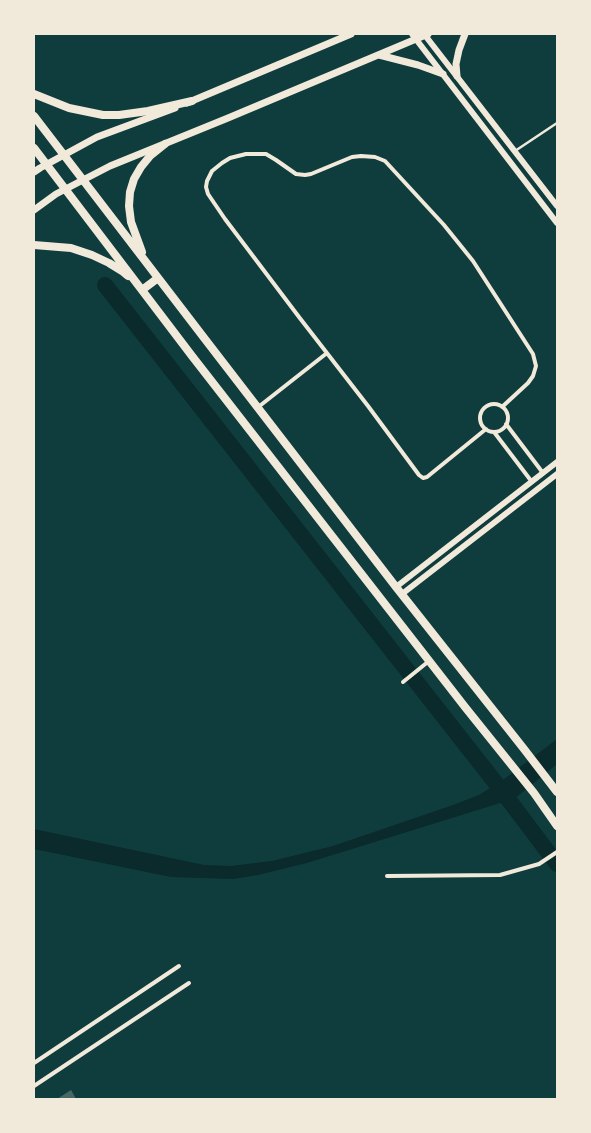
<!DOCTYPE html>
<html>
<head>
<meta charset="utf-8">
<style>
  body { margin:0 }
  #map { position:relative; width:591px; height:1133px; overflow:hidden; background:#0f3d3e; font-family:"Asap Condensed",sans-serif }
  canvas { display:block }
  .frame { position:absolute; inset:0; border:35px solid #f1e9da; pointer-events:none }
</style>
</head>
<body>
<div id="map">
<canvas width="591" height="1133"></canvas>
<div class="frame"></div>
</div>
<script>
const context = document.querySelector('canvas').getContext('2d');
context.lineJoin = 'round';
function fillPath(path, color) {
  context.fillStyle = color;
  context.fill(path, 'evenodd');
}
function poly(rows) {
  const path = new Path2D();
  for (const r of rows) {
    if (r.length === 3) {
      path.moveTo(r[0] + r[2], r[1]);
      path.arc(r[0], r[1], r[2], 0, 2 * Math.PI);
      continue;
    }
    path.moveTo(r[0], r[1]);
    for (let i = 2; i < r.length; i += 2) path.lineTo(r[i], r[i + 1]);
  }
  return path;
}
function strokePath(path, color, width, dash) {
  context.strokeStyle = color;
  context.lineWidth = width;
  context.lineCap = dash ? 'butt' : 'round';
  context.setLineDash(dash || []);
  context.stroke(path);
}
const water = poly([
  [557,739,557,764,519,795,510,800,307,863,258,875,233,879,171,877,34,849,34,829,204,865,231,866,272,861,333,846,453,805,479,795,503,780]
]);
const river = poly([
  [105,285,502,791,557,864]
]);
const building = poly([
  [71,1090,76,1099,57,1099]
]);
const service = poly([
  [515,151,557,123]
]);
const minor = poly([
  [494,418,14],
  [257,408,327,353],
  [506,424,543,473],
  [486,429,427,477,423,478,419,475,368,406,299,317,225,219,208,194,206,187,207,181,212,171,222,163,230,158,246,154,266,154,276,160,296,174,305,175,311,174,352,157,361,156,375,157,385,161,444,225,473,261,533,354,536,366,533,376,528,383,502,407],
  [494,432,532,482],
  [403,682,429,661],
  [387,876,500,875,539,864,557,852],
  [34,1063,179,966],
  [34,1086,189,983]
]);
const tertiary = poly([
  [412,34,557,223],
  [424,34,557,206],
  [396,587,557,462],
  [402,594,557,474]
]);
const primary = poly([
  [379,55,418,65,443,74],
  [457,76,456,64,459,50,465,34],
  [187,103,351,34],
  [34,172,40,168,97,137,175,108],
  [34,210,56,194,110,166,228,118,428,34]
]);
const trunk = poly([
  [34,94,69,108,103,115,119,115,148,111,192,101],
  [34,116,208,343,396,587,524,749,557,792],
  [34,148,192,356,465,707,534,793,557,826],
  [34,245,71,248,92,255,109,263,122,271,128,276],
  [142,252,131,222,129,206,130,192,134,179,141,167,150,156,165,144],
  [142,290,158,278]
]);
fillPath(water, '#0a2a2b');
strokePath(river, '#0a2a2b', 16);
fillPath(building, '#486865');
strokePath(service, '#f1e9da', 2.5);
strokePath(minor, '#f1e9da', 4);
strokePath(tertiary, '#f1e9da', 6);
strokePath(primary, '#f1e9da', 7);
strokePath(trunk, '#f1e9da', 8);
</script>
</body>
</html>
